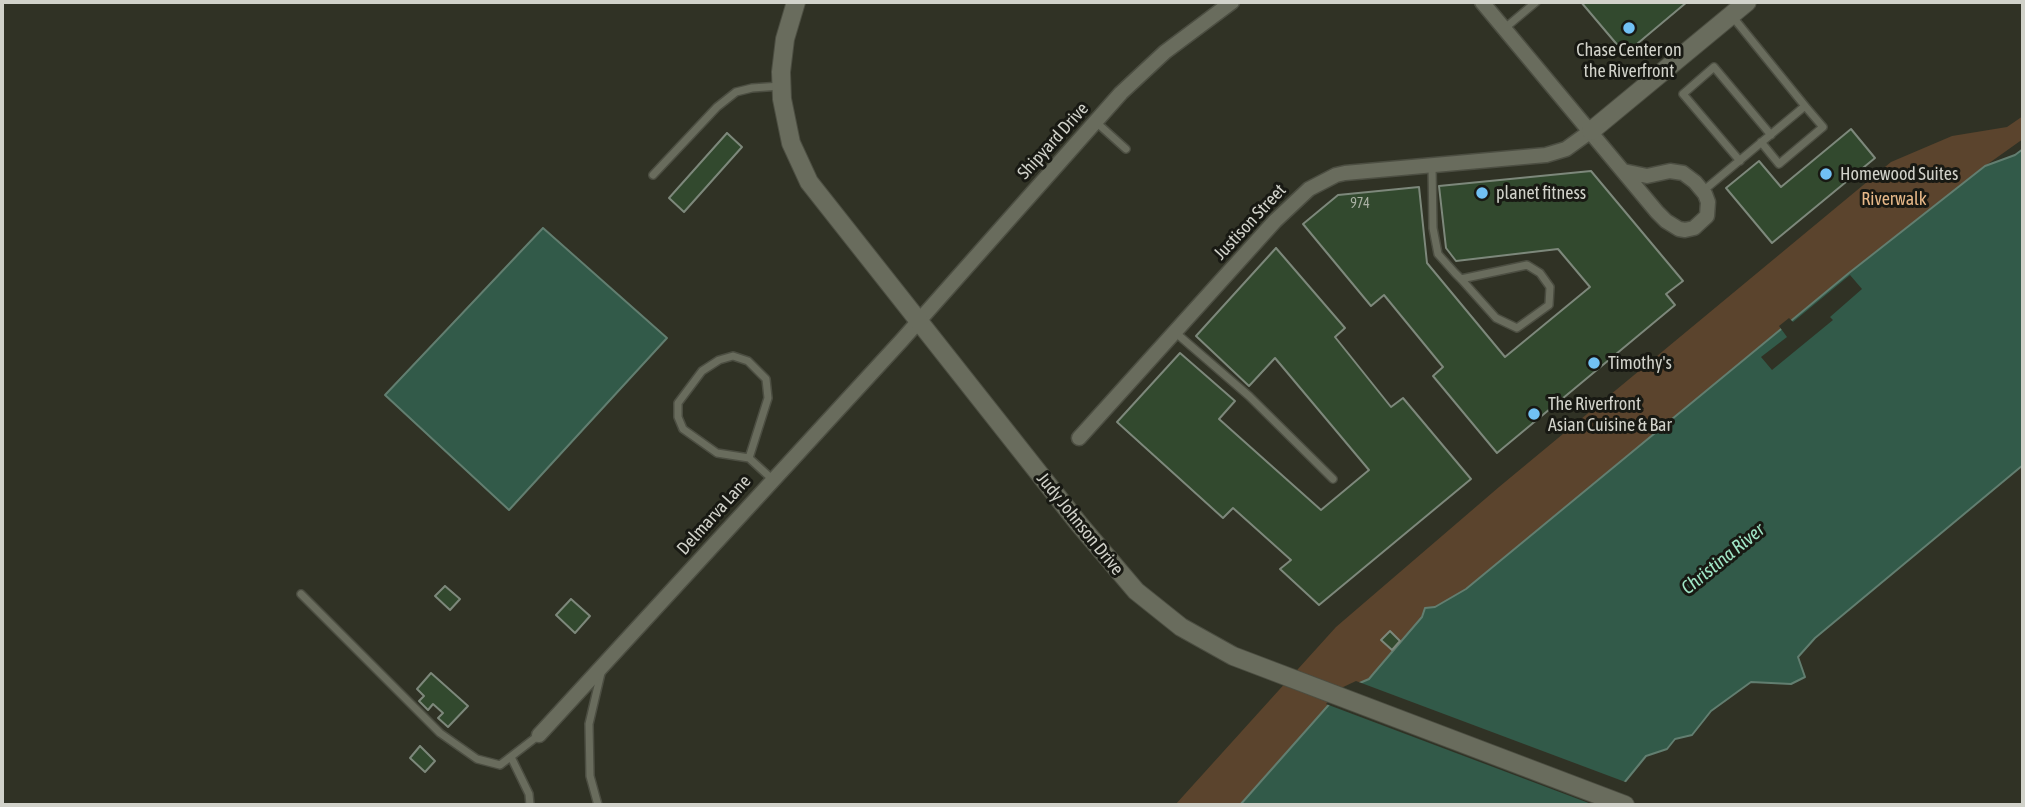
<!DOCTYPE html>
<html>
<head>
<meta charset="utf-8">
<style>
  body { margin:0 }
  #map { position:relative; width:2025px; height:807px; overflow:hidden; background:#303225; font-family:"Asap Condensed",sans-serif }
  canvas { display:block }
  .frame { position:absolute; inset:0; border:4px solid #d1d2ca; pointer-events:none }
</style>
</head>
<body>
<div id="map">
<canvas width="2025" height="807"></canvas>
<div class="frame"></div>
</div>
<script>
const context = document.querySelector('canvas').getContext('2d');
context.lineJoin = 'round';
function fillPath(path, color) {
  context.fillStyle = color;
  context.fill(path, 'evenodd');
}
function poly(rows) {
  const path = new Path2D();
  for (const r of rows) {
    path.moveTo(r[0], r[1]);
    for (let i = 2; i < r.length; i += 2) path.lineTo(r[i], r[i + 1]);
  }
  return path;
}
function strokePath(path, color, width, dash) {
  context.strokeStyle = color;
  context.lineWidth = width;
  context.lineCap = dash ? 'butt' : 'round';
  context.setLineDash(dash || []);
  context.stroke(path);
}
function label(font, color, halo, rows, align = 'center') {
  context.font = font + ' "Asap Condensed",sans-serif';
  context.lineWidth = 6;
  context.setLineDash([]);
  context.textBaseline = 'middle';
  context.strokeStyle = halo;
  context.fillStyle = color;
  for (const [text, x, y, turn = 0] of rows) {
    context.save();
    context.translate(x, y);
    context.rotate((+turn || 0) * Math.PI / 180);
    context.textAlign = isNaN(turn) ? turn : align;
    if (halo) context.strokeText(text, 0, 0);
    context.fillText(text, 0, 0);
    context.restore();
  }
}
const green = poly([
  [2023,116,2023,139,1985,166,1849,273,1466,589,1435,607,1425,608,1422,617,1374,673,1369,679,1341,692,1240,805,1175,805,1336,627,1499,487,1891,162,1952,136,2007,127]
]);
const water = poly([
  [2023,149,2023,465,1815,638,1798,657,1805,677,1791,684,1751,682,1711,711,1692,735,1675,739,1667,749,1646,756,1606,805,1240,805,1341,691,1369,679,1374,673,1422,617,1425,608,1435,607,1466,589,1849,273,1985,166,2015,155,2023,149],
  [543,228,667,338,509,510,385,395,543,228]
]);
const pier = poly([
  [1850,275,1862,289,1830,317,1833,320,1772,370,1761,357,1787,337,1779,326,1789,318,1793,322],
  [1356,681,1628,783,1610,805,1594,805,1326,704,1339,689]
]);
const building = poly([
  [1581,2,1687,2,1625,54,1581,2],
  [1851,129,1875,158,1772,243,1726,188,1759,161,1781,187,1851,129],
  [727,133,742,147,684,212,669,198,727,133],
  [1591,171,1683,281,1666,294,1675,305,1497,453,1433,376,1443,367,1384,295,1371,306,1303,224,1338,195,1419,187,1427,263,1505,357,1590,287,1558,249,1456,261,1446,248,1439,186,1591,171],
  [1276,248,1345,328,1335,337,1391,407,1403,398,1471,479,1319,605,1280,569,1291,560,1233,508,1223,518,1117,422,1180,353,1235,401,1219,419,1321,510,1369,470,1275,358,1249,386,1196,336,1276,248],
  [445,586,460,599,450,610,435,596,445,586],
  [571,599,590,616,575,633,556,615,571,599],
  [1390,631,1400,641,1392,650,1381,640,1390,631],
  [431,673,468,706,448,727,438,718,443,713,433,704,428,710,419,701,424,696,417,689,431,673],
  [420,746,435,761,425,772,410,758,420,746]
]);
const service = poly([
  [1505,28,1536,2],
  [1096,122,1126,149],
  [1761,142,1779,164,1823,127,1805,106],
  [1740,161,1683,94,1714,67,1771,135],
  [1432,166,1433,228,1438,254,1455,273,1461,279,1496,318,1517,328,1549,305,1550,287,1540,273,1527,265,1461,279],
  [653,175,717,107,736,92,752,88,781,86],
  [1703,191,1805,106,1732,16],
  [1176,333,1249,396,1333,479],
  [749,458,717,453,683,429,678,417,678,403,702,371,719,360,733,356,748,361,766,379,768,398,749,458,772,479],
  [301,594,440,733,477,759,500,765,539,735],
  [511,757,529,794,530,805],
  [598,805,590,776,589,724,601,673]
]);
const minor = poly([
  [1482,2,1657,212,1666,221,1679,229,1685,230,1694,228,1707,216,1708,202,1705,194,1695,182,1683,173,1670,171,1647,176,1623,171],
  [1079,438,1275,221,1309,189,1336,175,1345,173,1546,155,1566,149,1591,131],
  [539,735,902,340,1121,93,1165,52,1232,2]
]);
const tertiary = poly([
  [796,2,785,39,781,72,782,99,791,143,809,182,1079,524,1136,591,1181,627,1233,656,1625,805],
  [1591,131,1747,2]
]);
const markers = [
  [1629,28,7,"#71c1f4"],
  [1826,174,7,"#71c1f4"],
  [1482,193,7,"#71c1f4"],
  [1594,363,7,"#71c1f4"],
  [1534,414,7,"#71c1f4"]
];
const numberNames = [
  ["974",1360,204]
];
const poiNames = [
  ["Chase Center on",1629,50,"center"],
  ["the Riverfront",1629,71,"center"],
  ["Homewood Suites",1840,174],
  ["planet fitness",1496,193],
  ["Timothy's",1608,363],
  ["The Riverfront",1548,404],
  ["Asian Cuisine & Bar",1548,425]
];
const streetNames = [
  ["Shipyard Drive",1053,141,-48],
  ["Justison Street",1250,222,-47],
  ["Delmarva Lane",714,515,-48],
  ["Judy Johnson Drive",1080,524,51]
];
const parkNames = [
  ["Riverwalk",1894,199]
];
const waterNames = [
  ["Christina River",1723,559,-39]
];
fillPath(green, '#5b442d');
fillPath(water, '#325a49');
strokePath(water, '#627e70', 2);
fillPath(pier, '#303225');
fillPath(building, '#32492e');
strokePath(building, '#7d887b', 2);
strokePath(service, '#4c4e42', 10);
strokePath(minor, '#4c4e42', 17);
strokePath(tertiary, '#4c4e42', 20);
strokePath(service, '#696c5d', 7);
strokePath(minor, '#696c5d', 14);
strokePath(tertiary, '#696c5d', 18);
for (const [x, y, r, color] of markers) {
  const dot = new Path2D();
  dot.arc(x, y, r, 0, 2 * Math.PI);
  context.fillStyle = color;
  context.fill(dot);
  strokePath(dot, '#181913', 2.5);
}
label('14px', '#a9b0a3', null, numberNames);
label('18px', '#d1d2ca', '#181913', poiNames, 'left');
label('18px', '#d1d2ca', '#181913', streetNames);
label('18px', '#e7b888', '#181913', parkNames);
label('italic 19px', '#a0e6c6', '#181913', waterNames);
</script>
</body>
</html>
